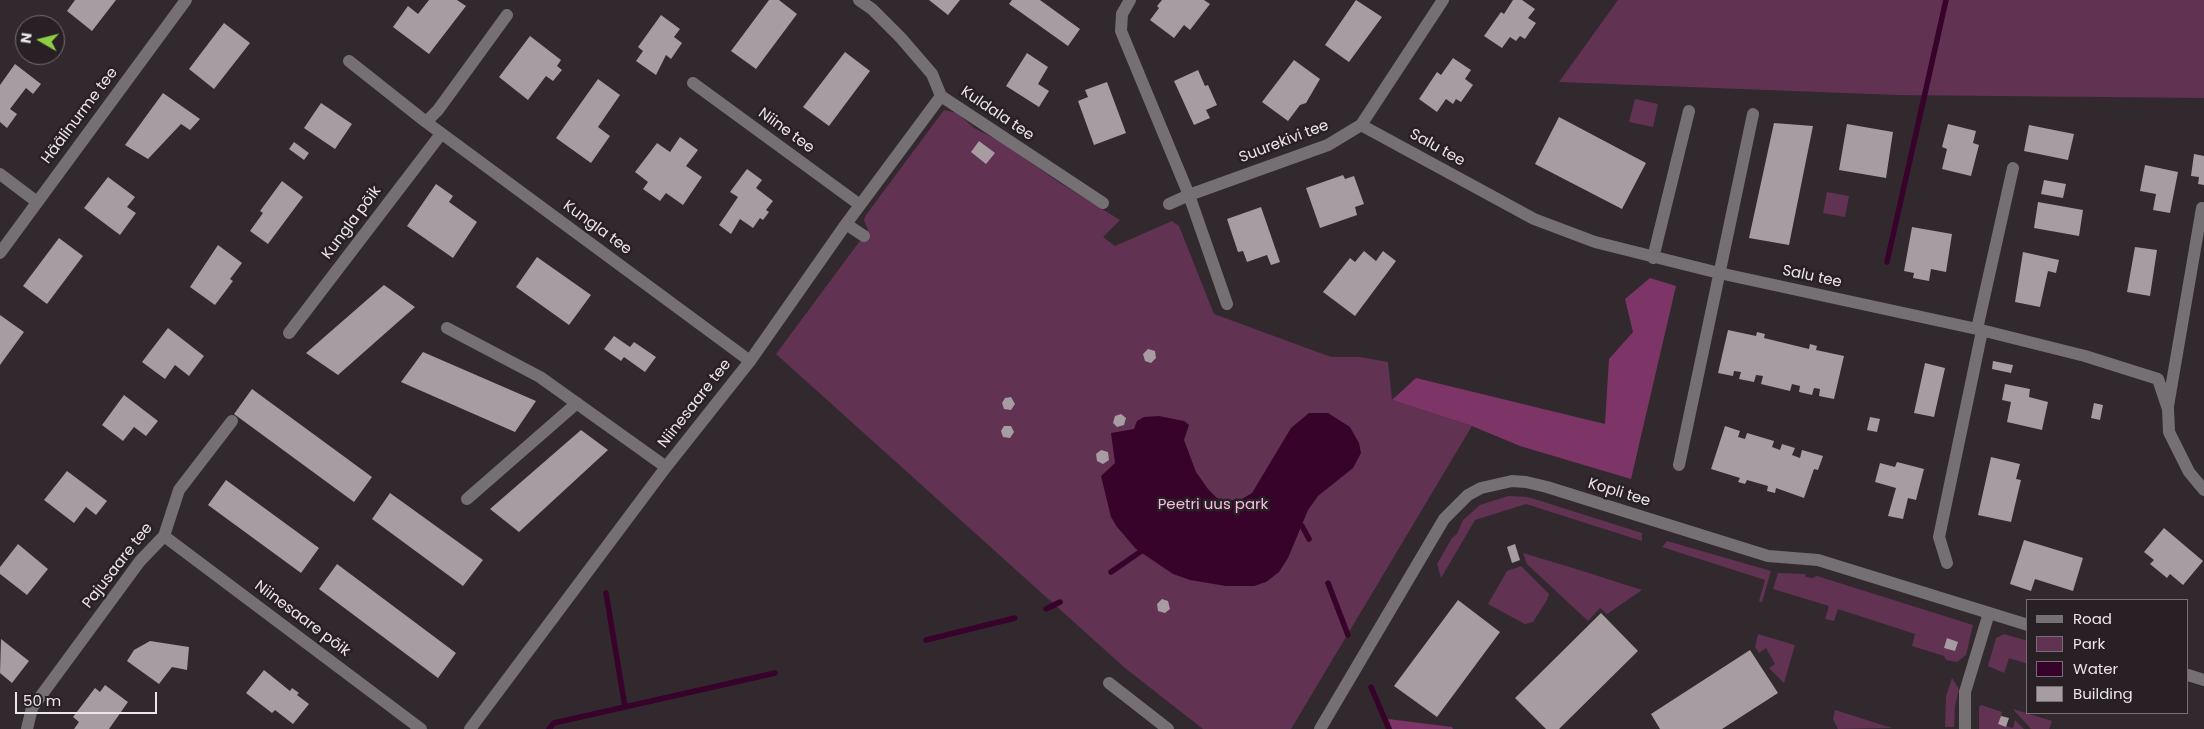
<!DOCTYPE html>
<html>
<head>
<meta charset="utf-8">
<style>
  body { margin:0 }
  #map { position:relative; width:2204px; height:729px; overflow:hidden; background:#32292f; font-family:Poppins,sans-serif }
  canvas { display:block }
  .legend { position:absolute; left:2026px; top:599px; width:162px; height:115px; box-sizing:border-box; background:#282025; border:1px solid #766f73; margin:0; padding:6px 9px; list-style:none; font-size:15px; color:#ebe6e9 }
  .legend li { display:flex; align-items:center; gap:10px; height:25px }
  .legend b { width:25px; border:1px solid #766f73 }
  .north { position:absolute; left:15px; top:15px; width:50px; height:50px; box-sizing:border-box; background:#282025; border:1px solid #766f73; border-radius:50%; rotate:278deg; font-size:14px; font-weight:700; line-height:20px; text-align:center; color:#ebe6e9 }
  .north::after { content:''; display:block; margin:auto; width:18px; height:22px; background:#8ece43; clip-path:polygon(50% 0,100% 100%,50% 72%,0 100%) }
  .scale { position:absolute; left:15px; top:692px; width:142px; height:22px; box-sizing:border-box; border:2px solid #ebe6e9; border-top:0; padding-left:6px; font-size:15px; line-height:18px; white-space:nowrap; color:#ebe6e9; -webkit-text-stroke:4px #282025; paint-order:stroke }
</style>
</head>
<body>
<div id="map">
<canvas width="2204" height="729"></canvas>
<ul class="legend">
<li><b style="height:6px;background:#747073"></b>Road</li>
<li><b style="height:14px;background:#613252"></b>Park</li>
<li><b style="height:14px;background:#37032a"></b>Water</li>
<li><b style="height:14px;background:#a69ca2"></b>Building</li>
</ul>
<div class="north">N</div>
<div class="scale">50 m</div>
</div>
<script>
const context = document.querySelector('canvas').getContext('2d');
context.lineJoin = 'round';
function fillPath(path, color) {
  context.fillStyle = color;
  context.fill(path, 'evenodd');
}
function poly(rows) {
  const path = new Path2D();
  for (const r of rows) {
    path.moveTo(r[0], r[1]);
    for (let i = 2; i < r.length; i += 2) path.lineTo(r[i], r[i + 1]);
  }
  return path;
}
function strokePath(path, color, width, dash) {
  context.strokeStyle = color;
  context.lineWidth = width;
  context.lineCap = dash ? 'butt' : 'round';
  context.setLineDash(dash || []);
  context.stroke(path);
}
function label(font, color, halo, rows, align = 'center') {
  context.font = font + ' Poppins,sans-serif';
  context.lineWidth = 5;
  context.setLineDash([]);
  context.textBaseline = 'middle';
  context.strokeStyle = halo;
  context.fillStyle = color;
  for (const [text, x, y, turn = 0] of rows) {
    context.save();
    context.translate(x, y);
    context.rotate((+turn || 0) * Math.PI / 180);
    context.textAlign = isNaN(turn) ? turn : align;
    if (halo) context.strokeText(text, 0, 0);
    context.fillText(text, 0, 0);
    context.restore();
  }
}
const green = poly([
  [1618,0,2204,0,2204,98,1897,95,1559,82],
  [1635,99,1658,104,1653,127,1629,122],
  [944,110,957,113,974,128,998,140,1060,183,1120,220,1103,237,1115,246,1172,221,1179,226,1214,314,1331,357,1360,357,1388,362,1392,400,1472,426,1291,729,1203,729,1125,668,776,354,868,230,864,220,866,215],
  [1827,192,1849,196,1845,217,1823,213],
  [1508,496,1528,497,1642,533,1642,541,1526,504,1475,520,1441,578,1437,564,1452,538,1457,534,1463,520,1480,505],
  [1667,541,1771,571,1762,602,1759,601,1765,580,1662,547],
  [1523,553,1573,568,1642,590,1607,614,1600,608,1588,621,1527,564],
  [1521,566,1549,594,1547,600,1533,622,1525,624,1488,604,1507,571],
  [1778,573,1805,574,1806,577,1812,578,1817,576,1973,625,1966,655,1957,662,1946,660,1944,656,1912,646,1915,634,1838,609,1834,621,1825,619,1829,606,1773,589],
  [1758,634,1795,645,1784,683,1769,668,1775,664,1766,648,1759,653,1755,647],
  [2004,634,2028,641,2028,664,2009,658,2004,673,1988,666,1996,638],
  [1952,678,1959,689,1955,706,1954,727,1945,727,1946,696],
  [1981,705,2002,712,1999,724,2013,728,2015,720,2024,729,1979,729,1979,707],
  [2013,709,2052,721,2049,729,2031,729],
  [1835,710,1892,728,1838,729,1833,719]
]);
const forest = poly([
  [1650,278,1676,286,1631,479,1520,446,1472,426,1392,400,1416,378,1605,424,1609,359,1633,332,1625,299],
  [1388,719,1452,727,1453,729,1392,729]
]);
const water = poly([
  [1309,413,1328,413,1350,427,1359,443,1361,453,1353,468,1318,496,1308,510,1288,558,1279,572,1266,582,1254,586,1226,586,1190,580,1173,574,1136,549,1117,527,1111,517,1101,476,1115,463,1111,433,1134,429,1137,421,1144,417,1159,416,1184,421,1189,425,1184,440,1196,472,1208,489,1217,498,1226,501,1242,499,1252,493,1291,428]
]);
const stream = poly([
  [1887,262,1946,0],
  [1302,526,1309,539],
  [1111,572,1140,552],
  [1328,583,1348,635],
  [606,593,625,707],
  [1046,609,1060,602],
  [926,640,1015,618],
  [1371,687,1389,729],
  [549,729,554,723,775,673]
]);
const building = poly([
  [75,0,116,0,92,31,67,11],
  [429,0,457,0,466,6,429,54,393,27,408,6,418,14],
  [769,0,779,0,797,14,756,69,731,51],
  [929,0,960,0,948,15],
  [1012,0,1040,0,1080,29,1068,46,1009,4],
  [1162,0,1204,0,1210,4,1190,30,1184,25,1174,38,1150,20,1159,8,1157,6],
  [1356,0,1382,17,1349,62,1325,45],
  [1513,0,1522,0,1535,9,1528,18,1536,23,1525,39,1520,36,1516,41,1510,37,1502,48,1484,36,1501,12,1504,14],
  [661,15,680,29,674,37,682,43,671,59,666,55,656,75,636,61,643,51,638,47],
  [224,23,250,43,214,89,189,69],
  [530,36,561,60,557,66,562,70,553,81,546,76,528,100,499,77],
  [845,52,870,71,829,126,803,107],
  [1027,53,1048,67,1038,84,1049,91,1039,107,1006,86],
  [1453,58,1471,70,1465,79,1473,85,1461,102,1456,99,1453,104,1446,99,1437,112,1419,99,1437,72,1441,75],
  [1294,60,1320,79,1306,103,1300,105,1288,121,1262,102],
  [15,64,41,84,33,94,26,88,10,109,17,114,7,128,0,122,0,85],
  [1198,70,1205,86,1208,85,1217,105,1206,110,1210,118,1194,125,1174,81],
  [598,79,620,95,598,127,610,136,591,163,556,138],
  [1107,82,1126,133,1094,145,1078,101,1088,97,1085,90],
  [163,93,200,119,190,130,181,124,148,159,125,145],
  [321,103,352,124,335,149,304,128],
  [1559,117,1646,163,1622,209,1535,164],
  [1774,123,1813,126,1789,245,1749,238],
  [1847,124,1893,132,1886,178,1839,170],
  [1948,124,1976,131,1973,143,1979,145,1971,176,1942,169,1947,149,1942,147],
  [2029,125,2074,134,2068,160,2024,151],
  [680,137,698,150,686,166,702,177,683,205,666,193,660,201,643,189,648,182,635,172,657,143,670,152],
  [979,141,995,153,986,164,971,152],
  [294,142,309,153,304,160,289,149],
  [2194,154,2204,156,2204,185,2198,184,2199,177,2191,176],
  [2145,165,2178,172,2170,213,2153,210,2156,194,2140,191],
  [747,169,762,180,756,188,773,201,766,210,769,212,763,220,760,218,753,228,740,219,731,234,719,225,738,197,730,192],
  [1343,175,1345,179,1354,176,1364,204,1355,207,1357,215,1320,228,1306,188],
  [108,177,135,197,127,207,136,213,120,235,84,208],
  [2044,180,2066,184,2063,198,2041,194],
  [282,181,303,197,268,244,250,231,263,213,260,211],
  [436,184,453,196,449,202,477,222,453,258,407,226],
  [2038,202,2083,210,2079,236,2034,228],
  [1261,207,1280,262,1271,265,1267,255,1247,262,1243,251,1238,252,1227,219],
  [1912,227,1952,234,1946,272,1931,269,1929,281,1913,278,1914,273,1904,271],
  [59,238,83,256,47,304,23,286],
  [218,245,242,263,230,279,233,281,215,305,190,287],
  [2135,247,2157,250,2150,296,2127,292],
  [1364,251,1376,261,1383,251,1396,261,1355,316,1323,292,1350,258,1355,262],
  [2023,252,2059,260,2056,273,2048,271,2040,307,2015,302],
  [537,257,591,295,569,325,516,287],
  [384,285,415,307,338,375,306,353],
  [0,315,24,332,0,365],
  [168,328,204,356,189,376,175,365,165,379,142,362],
  [1728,330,1756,336,1757,332,1765,334,1764,338,1809,349,1810,344,1817,346,1816,350,1844,356,1834,399,1819,396,1820,389,1814,388,1812,395,1799,392,1800,386,1792,384,1790,391,1761,384,1763,376,1756,375,1754,382,1739,379,1741,372,1734,371,1733,376,1718,373],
  [614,336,630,347,634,342,656,357,645,372,624,357,621,361,604,349],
  [1148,349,1155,351,1156,358,1151,363,1145,361,1143,354],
  [423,352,536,401,515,432,401,382],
  [1993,361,2013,365,2011,373,1992,369],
  [1925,363,1945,368,1934,417,1914,413],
  [2005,384,2030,389,2029,397,2048,402,2042,430,2007,422,2011,402,2002,400],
  [252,389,372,477,354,502,234,414],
  [124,395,158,421,146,436,134,427,123,441,102,425],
  [1011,397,1015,404,1011,410,1004,409,1002,403,1005,398],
  [2094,403,2103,405,2100,420,2091,418],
  [1121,414,1126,418,1124,425,1117,427,1113,423,1115,416],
  [1870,417,1880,419,1877,432,1867,430],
  [1004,426,1011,426,1014,432,1010,438,1003,437,1001,431],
  [1725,426,1740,431,1738,437,1745,439,1747,433,1774,441,1772,447,1780,450,1782,444,1795,448,1792,455,1800,458,1802,450,1823,456,1818,470,1814,469,1804,498,1776,488,1775,493,1767,491,1768,486,1747,480,1745,484,1738,482,1740,478,1711,469],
  [581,430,608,450,519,532,490,509],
  [1101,450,1108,452,1109,460,1103,464,1097,461,1096,454],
  [1991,457,2020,464,2016,479,2021,480,2011,522,1978,515],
  [1897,462,1924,469,1916,500,1908,498,1903,519,1888,516,1896,488,1875,482,1880,463,1895,467],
  [67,471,107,501,96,515,86,507,74,523,44,500],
  [226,480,319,548,301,573,208,505],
  [390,493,483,560,463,586,372,519],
  [2164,528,2203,561,2183,585,2170,574,2167,578,2150,564,2154,560,2144,552],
  [2024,540,2083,558,2073,591,2035,579,2031,591,2010,584],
  [18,544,48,569,27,595,0,574,0,567],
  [1515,544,1520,560,1512,563,1507,547],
  [337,564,456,653,438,678,319,589],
  [1162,599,1168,601,1170,609,1165,613,1158,611,1157,604],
  [1458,600,1500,632,1437,717,1394,686],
  [1601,613,1638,651,1559,729,1546,729,1515,698],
  [1947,638,1958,642,1955,651,1944,648],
  [1,639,29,661,12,683,0,673],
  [150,641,189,647,187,670,172,667,159,684,127,661,134,650],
  [1750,650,1778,693,1722,729,1660,729,1651,714],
  [264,670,290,691,292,688,299,693,297,695,309,704,293,724,275,710,272,713,246,693],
  [105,685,128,702,109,729,74,729,79,722,73,717,95,688,100,692],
  [2001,716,2009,718,2006,727,1998,724]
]);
const minor = poly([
  [859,0,872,9,901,38,932,74,941,96,1103,203],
  [1130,0,1122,14,1121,31,1189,195,1328,145,1361,125,1443,0],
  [349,61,426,122,750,361],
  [693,83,860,205],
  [426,122,438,110,507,15],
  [1361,125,1534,219,1595,242,1719,273,1977,329,2085,356,2158,379,2168,409,2169,432,2189,472,2204,490],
  [0,174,37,202],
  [1169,204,1189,195,1227,304],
  [846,224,864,236],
  [0,253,186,0],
  [1653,258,1689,111],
  [447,328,540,377,666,467],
  [1977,329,2013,168],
  [289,333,441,134],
  [2168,406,2202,208],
  [1679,465,1753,114],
  [467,499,577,403],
  [164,536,421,729],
  [1947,563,1939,537,1982,331],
  [2188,675,2204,680],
  [1109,683,1168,729],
  [27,729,32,708,140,561,164,536,179,490,232,421],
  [470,729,666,467,750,361,846,224,941,96],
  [1320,729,1444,519,1468,495,1481,488,1512,481,1526,482,1547,487,1768,556,1818,560,2028,625],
  [1965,729,1965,692,1989,613]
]);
const streetNames = [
  ["Kuldala tee",997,114,34],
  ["Häälinurme tee",80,116,-53],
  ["Niine tee",786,131,36],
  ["Suurekivi tee",1284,142,-21],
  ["Salu tee",1437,148,29],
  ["Kungla põik",352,223,-53],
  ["Kungla tee",597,228,36],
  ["Salu tee",1812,277,12],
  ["Niinesaare tee",695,404,-52],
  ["Kopli tee",1619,493,17],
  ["Pajusaare tee",118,566,-52],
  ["Niinesaare põik",302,619,37]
];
const parkNames = [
  ["Peetri uus park",1213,505]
];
fillPath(green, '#613252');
fillPath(forest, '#7c3566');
fillPath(water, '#37032a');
strokePath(stream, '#37032a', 5.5);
fillPath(building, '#a69ca2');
strokePath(minor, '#747073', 12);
label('15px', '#ebe6e9', '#282025', streetNames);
label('15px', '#fabbe3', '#282025', parkNames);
</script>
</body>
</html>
